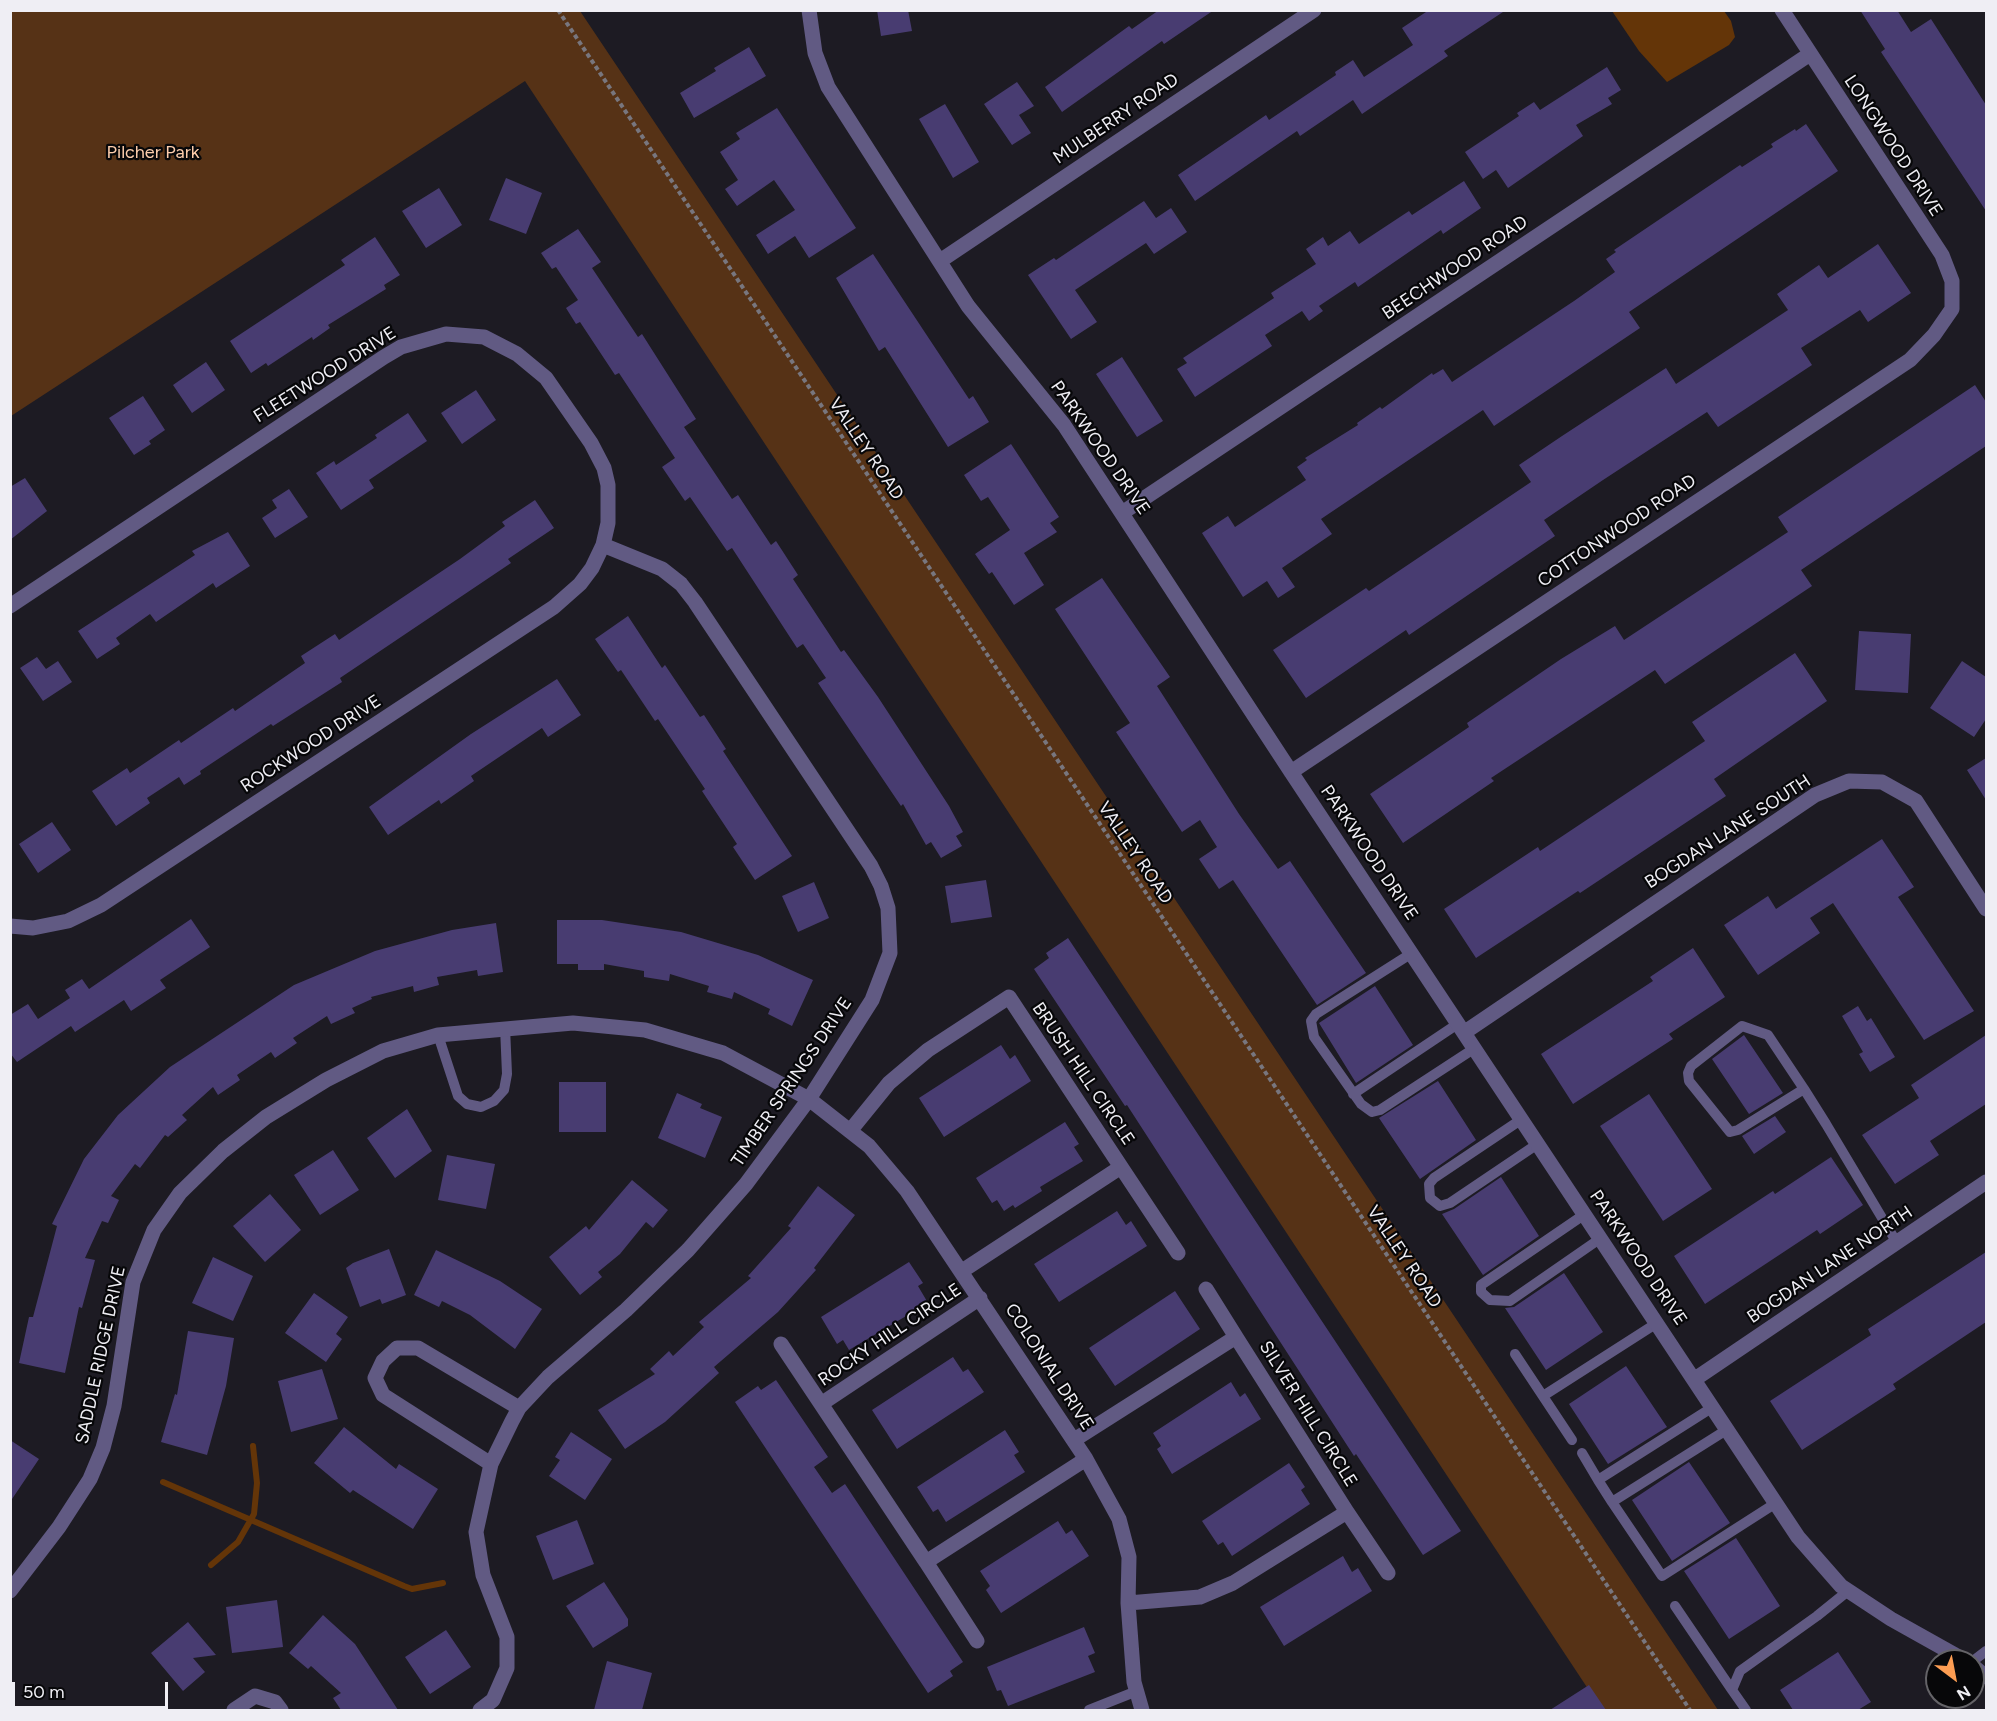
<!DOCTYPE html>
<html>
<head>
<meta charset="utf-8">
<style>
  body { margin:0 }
  #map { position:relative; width:1997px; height:1721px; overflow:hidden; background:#1d1b23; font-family:Figtree,sans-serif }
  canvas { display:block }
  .frame { position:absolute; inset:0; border:12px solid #efeef4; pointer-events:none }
  .north { position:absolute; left:1925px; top:1649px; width:60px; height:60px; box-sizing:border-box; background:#070709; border:2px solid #646367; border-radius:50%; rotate:148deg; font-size:16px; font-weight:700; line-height:24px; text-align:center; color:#efeef4 }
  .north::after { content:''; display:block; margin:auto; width:21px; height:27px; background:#fc9d53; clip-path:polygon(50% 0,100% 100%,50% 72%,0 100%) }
  .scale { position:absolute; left:12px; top:1682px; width:156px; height:27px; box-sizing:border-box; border:3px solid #efeef4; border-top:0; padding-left:8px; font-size:18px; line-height:21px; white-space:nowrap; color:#efeef4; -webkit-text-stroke:4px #070709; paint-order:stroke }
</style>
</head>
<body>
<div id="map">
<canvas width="1997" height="1721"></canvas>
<div class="frame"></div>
<div class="north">N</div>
<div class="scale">50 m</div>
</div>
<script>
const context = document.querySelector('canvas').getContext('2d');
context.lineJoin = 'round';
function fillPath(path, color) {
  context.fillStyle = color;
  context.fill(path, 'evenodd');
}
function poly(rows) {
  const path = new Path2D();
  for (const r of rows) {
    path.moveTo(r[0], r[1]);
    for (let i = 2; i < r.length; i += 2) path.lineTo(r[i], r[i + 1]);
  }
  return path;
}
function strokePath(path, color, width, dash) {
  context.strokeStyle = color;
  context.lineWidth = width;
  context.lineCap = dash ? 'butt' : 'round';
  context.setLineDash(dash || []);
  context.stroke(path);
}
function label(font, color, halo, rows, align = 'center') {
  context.font = font + ' Figtree,sans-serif';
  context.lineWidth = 4.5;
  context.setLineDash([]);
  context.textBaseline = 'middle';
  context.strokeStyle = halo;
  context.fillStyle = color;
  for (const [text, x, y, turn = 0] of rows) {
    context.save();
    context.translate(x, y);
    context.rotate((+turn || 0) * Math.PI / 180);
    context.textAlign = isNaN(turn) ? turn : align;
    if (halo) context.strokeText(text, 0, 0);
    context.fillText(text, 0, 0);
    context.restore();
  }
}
const green = poly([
  [11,11,580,11,1718,1710,1602,1710,525,81,11,416]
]);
const water = poly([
  [1612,11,1724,11,1731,21,1735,37,1729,45,1667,82,1639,51]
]);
const stream = poly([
  [163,1482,404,1586,412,1589,443,1583],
  [211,1565,238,1542,254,1514,257,1483,253,1446]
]);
const building = poly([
  [877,10,908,10,912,31,881,36],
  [1159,10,1214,10,1164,44,1162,41,1062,112,1045,87,1129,26,1132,29],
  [1429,10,1506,10,1444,51,1448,56,1362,114,1353,100,1300,136,1297,131,1195,201,1178,175,1266,115,1269,120,1336,75,1335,72,1353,60,1364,77,1413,45,1402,28],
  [1860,10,1897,10,1911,32,1931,19,1986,105,1986,211,1881,52,1885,49],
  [749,47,766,76,694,118,680,93,716,71,714,68],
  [1607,67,1621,90,1608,98,1612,104,1576,125,1583,136,1508,188,1496,170,1483,179,1465,152,1519,116,1517,113,1534,102,1540,110],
  [1017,82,1034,106,1019,115,1031,133,1012,145,984,104],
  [945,104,979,162,953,178,919,119],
  [777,108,856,228,809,258,795,236,768,254,756,235,795,210,774,180,737,206,725,189,738,180,720,152,740,139,736,133],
  [1806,124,1838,171,1629,312,1640,328,1494,426,1483,410,1321,519,1332,534,1282,568,1295,587,1278,598,1267,581,1243,597,1202,533,1228,516,1235,527,1306,480,1297,467,1307,460,1305,458,1358,425,1357,423,1380,407,1382,409,1432,373,1433,375,1443,369,1452,382,1574,301,1615,272,1606,259,1616,252,1614,250,1740,165,1742,167,1773,147,1771,144,1795,129,1796,131],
  [506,178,542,193,526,234,489,220],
  [1464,181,1481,208,1443,234,1441,230,1358,287,1355,282,1319,306,1323,311,1309,321,1302,311,1265,335,1272,346,1195,397,1177,369,1187,363,1183,358,1274,298,1271,293,1316,264,1306,249,1323,237,1328,246,1350,231,1359,244,1409,211,1412,215],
  [439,188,462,225,426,248,402,211],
  [1144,201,1156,218,1171,208,1187,232,1154,254,1146,243,1075,290,1097,322,1071,339,1028,275,1054,258,1056,260],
  [578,229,601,262,592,268,638,337,642,334,696,419,684,427,732,499,738,495,771,545,776,541,798,575,793,579,841,652,844,650,878,697,949,806,963,832,956,836,962,846,941,858,931,842,926,845,903,804,901,806,818,683,826,678,803,644,797,648,732,548,727,551,690,497,685,501,662,467,675,458,619,373,615,375,580,322,576,324,566,308,578,300,556,267,552,269,541,253],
  [375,237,400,275,384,285,386,289,328,325,330,328,313,340,312,337,268,366,266,363,251,373,230,341,345,265,341,260],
  [1878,244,1911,293,1868,322,1860,310,1801,348,1812,365,1718,427,1707,412,1603,480,1544,520,1555,536,1409,635,1406,630,1306,698,1273,650,1366,588,1369,591,1531,482,1519,465,1562,436,1666,368,1676,384,1788,310,1777,294,1819,265,1828,278],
  [873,254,969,399,973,396,989,422,948,447,885,347,879,351,836,278],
  [1122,357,1163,421,1137,437,1096,374],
  [206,362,225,390,192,413,173,385],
  [1975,385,1986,402,1986,446,1801,570,1812,586,1665,684,1655,670,1491,778,1494,781,1403,843,1370,794,1469,727,1467,723,1561,659,1615,626,1624,640,1788,532,1778,517],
  [476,390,496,420,462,444,441,413],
  [143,396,165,430,149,441,151,444,134,455,109,418],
  [408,413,427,441,369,480,374,488,341,510,316,473,334,461,336,465,377,438,375,435],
  [1011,444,1059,517,1050,523,1057,532,1024,553,1044,585,1014,605,992,572,989,574,975,554,1010,530,988,497,981,501,964,475],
  [25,478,47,511,10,540,10,487],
  [289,489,308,517,275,538,262,518,277,508,272,500],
  [535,500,554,528,508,559,511,563,340,678,342,682,273,726,271,724,200,771,201,774,184,785,179,777,147,798,150,803,116,826,92,791,127,768,130,773,179,740,181,743,233,708,235,711,305,663,301,656,335,634,339,640,460,559,505,526,502,522],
  [228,532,250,566,216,588,213,583,156,622,150,614,116,638,120,644,97,659,78,631,195,555,192,551],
  [1102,578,1170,677,1157,686,1239,814,1278,869,1290,861,1366,973,1317,1005,1233,880,1219,889,1199,859,1217,847,1200,820,1182,832,1116,732,1130,723,1055,609],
  [628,616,662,668,665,665,700,717,704,715,726,749,723,751,792,856,755,880,733,847,737,844,702,791,705,789,658,719,655,721,621,670,618,672,595,639],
  [1859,631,1911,634,1908,693,1855,690],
  [1795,653,1827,701,1714,779,1726,796,1580,893,1578,891,1476,958,1444,909,1538,847,1540,851,1705,741,1692,722],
  [37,657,46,669,58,661,72,682,43,701,20,668],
  [1962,661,1986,677,1986,719,1974,737,1930,708],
  [557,679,581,715,548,737,542,728,471,776,474,781,441,804,439,800,388,835,369,807,471,734],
  [1986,758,1986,800,1967,770],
  [52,822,71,850,38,873,19,844],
  [1882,839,1914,887,1898,897,1974,1011,1924,1040,1833,903,1810,918,1820,933,1758,975,1724,925,1768,896,1776,909],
  [986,880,992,917,951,923,945,886],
  [814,882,829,918,798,932,782,896],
  [191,919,210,947,160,980,166,988,131,1011,124,1000,75,1032,71,1026,17,1062,10,1053,10,1015,28,1004,38,1019,70,998,65,990,82,979,89,989],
  [557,920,602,920,681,932,758,955,813,980,792,1026,768,1014,770,1009,734,992,732,999,707,992,709,986,670,974,669,981,644,977,644,971,604,964,604,970,578,970,578,964,557,964],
  [496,923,503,972,478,976,477,970,437,977,439,985,414,992,413,986,371,997,372,999,352,1008,355,1013,331,1024,327,1016,293,1038,297,1043,275,1058,271,1052,237,1075,240,1080,218,1095,213,1087,182,1115,187,1120,168,1137,165,1135,140,1168,135,1164,111,1196,119,1200,108,1223,102,1221,85,1258,95,1260,82,1308,79,1307,65,1373,19,1363,29,1317,33,1317,57,1226,52,1224,84,1159,118,1115,170,1067,294,985,375,951,452,930],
  [1068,938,1461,1531,1423,1555,1356,1454,1354,1456,1127,1105,1125,1106,1034,969,1049,958,1046,953],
  [1693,948,1725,997,1669,1034,1673,1039,1573,1104,1541,1054,1653,981,1650,977],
  [1375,986,1413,1045,1356,1083,1319,1023],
  [1858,1006,1867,1021,1871,1018,1895,1057,1870,1072,1859,1054,1863,1052,1842,1016],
  [1744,1035,1783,1093,1749,1114,1712,1059],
  [1986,1035,1986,1104,1930,1141,1939,1155,1895,1184,1862,1135,1919,1098,1911,1085],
  [1001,1045,1010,1059,1015,1055,1031,1081,944,1137,919,1098],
  [1438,1081,1476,1140,1420,1179,1379,1118],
  [559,1082,606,1082,606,1132,559,1132],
  [677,1093,702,1104,700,1108,722,1117,705,1158,658,1138],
  [1649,1094,1712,1189,1663,1221,1600,1126],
  [407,1109,432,1151,395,1178,367,1138],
  [1775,1116,1786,1132,1754,1154,1742,1136],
  [1065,1122,1079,1144,1074,1147,1083,1161,1040,1187,1042,1191,1015,1208,1013,1205,1004,1211,997,1200,992,1203,976,1178],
  [333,1150,359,1190,320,1215,294,1175],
  [447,1155,495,1164,486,1209,438,1200],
  [1831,1157,1863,1205,1820,1234,1817,1230,1705,1304,1674,1256,1773,1191,1775,1194],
  [1501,1177,1539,1236,1483,1275,1442,1214,1454,1209],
  [632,1180,668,1210,653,1228,646,1222,620,1254,598,1272,602,1277,580,1295,549,1257,586,1226,589,1230],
  [818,1186,855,1215,814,1268,816,1270,778,1312,714,1367,719,1373,665,1422,625,1449,598,1410,655,1374,650,1369,669,1351,673,1356,704,1327,699,1322,751,1278,748,1276,791,1228,788,1226],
  [270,1194,301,1230,265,1262,233,1226],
  [1117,1211,1126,1225,1131,1221,1147,1246,1059,1302,1034,1264],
  [389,1249,406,1295,382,1304,380,1299,360,1307,346,1268,353,1263],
  [436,1250,500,1281,542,1309,515,1349,470,1315,442,1301,439,1307,414,1295],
  [1986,1252,1986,1322,1893,1384,1896,1389,1802,1450,1770,1401,1871,1335,1868,1329],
  [213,1257,253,1276,233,1321,192,1303],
  [909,1262,923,1283,918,1286,928,1303,849,1350,843,1340,837,1344,821,1317],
  [1564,1273,1603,1332,1546,1370,1505,1308,1514,1307],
  [1175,1291,1200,1329,1115,1386,1089,1348],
  [314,1293,348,1317,336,1334,342,1339,326,1362,285,1333],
  [188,1331,234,1338,226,1386,207,1455,161,1442,175,1394,177,1395],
  [953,1357,963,1372,968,1369,984,1392,897,1449,872,1410],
  [1626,1366,1667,1427,1608,1464,1569,1404],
  [322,1369,338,1419,291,1432,278,1381],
  [776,1380,828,1457,814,1467,832,1493,845,1484,963,1662,950,1671,953,1676,928,1693,735,1402,758,1386,761,1390],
  [1231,1382,1240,1397,1245,1393,1261,1419,1172,1474,1157,1449,1161,1446,1153,1433],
  [344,1427,396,1469,399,1464,438,1489,413,1529,353,1490,350,1493,314,1463],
  [1005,1430,1019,1452,1014,1455,1025,1472,946,1522,938,1509,933,1512,917,1487],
  [571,1432,612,1459,585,1500,549,1476,560,1460,555,1457],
  [10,1440,39,1459,10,1502],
  [1689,1462,1730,1523,1672,1561,1632,1500],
  [1289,1463,1305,1487,1301,1490,1310,1504,1232,1556,1223,1542,1218,1545,1202,1521],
  [577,1520,594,1564,553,1580,536,1536],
  [1058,1521,1066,1534,1072,1530,1089,1556,1001,1613,986,1590,990,1586,980,1571],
  [1736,1538,1780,1606,1729,1639,1684,1571],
  [1343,1556,1352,1572,1358,1568,1372,1591,1284,1646,1260,1607],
  [604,1582,628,1619,628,1626,593,1648,566,1606],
  [277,1600,283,1647,232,1653,226,1607],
  [323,1615,355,1644,398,1710,341,1710,333,1698,341,1693,311,1666,308,1669,289,1653],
  [188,1622,216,1655,193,1658,205,1672,183,1691,151,1653],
  [1084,1627,1095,1653,1088,1656,1095,1672,1008,1706,1001,1690,997,1691,987,1667],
  [446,1630,471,1667,430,1694,405,1657],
  [1838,1652,1871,1702,1858,1710,1793,1710,1780,1690],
  [607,1661,652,1673,642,1710,594,1710],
  [1589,1685,1606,1710,1550,1710]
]);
const path = poly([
  [558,10,1690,1710]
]);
const service = poly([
  [1412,953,1316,1014,1311,1021,1314,1037,1361,1104,1372,1112,1380,1110,1475,1048],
  [438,1035,458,1096,467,1104,481,1107,494,1101,504,1090,507,1074,505,1027],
  [1804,1089,1738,1130,1730,1132,1689,1081,1688,1073,1691,1066,1742,1026,1768,1035,1804,1089,1826,1124,1897,1243],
  [1353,1094,1459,1023],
  [1522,1119,1434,1178,1429,1184,1430,1198,1440,1206,1450,1203,1539,1143],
  [1585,1214,1481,1285,1481,1292,1490,1300,1510,1301,1601,1238],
  [1515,1354,1572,1440],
  [1543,1396,1657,1323],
  [1582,1453,1598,1480,1713,1407],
  [1598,1480,1612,1502,1728,1429],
  [1612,1502,1662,1576,1776,1503],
  [1675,1606,1732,1690],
  [1973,1661,1986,1651],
  [1089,1710,1137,1691],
  [1746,1710,1732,1690,1740,1671,1817,1616,1848,1591]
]);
const minor = poly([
  [809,10,815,53,828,87,968,306,1064,425,1291,772,1798,1537,1841,1586,1891,1619,1966,1661],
  [940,261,1314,10],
  [1122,513,1810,54],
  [10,606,384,357,401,347,446,334,484,337,517,354,546,378,591,443,604,468,608,485,608,523,603,545,592,568,580,584,554,607,101,905,68,921,33,928,10,926],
  [1291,772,1910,360,1934,335,1952,309,1952,281,1942,255,1782,10],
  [1465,1032,1815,795,1849,781,1882,782,1916,801,1986,909],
  [850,1131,889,1083,928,1050,1009,997,1121,1167,962,1271],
  [1121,1167,1178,1253],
  [1206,1289,1236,1337],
  [980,1298,821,1404,926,1562,1086,1459],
  [781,1344,821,1404],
  [1695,1379,1986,1182],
  [1074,1440,1236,1337,1347,1512,1233,1583,1200,1597,1128,1603],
  [491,1464,383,1395,375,1378,383,1361,397,1348,418,1348,519,1408],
  [1347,1512,1388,1573],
  [926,1562,977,1641],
  [10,1591,59,1527,90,1479,103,1448,114,1406,133,1282,154,1230,180,1193,223,1151,266,1117,326,1080,383,1051,438,1035,573,1023,645,1030,723,1053,809,1099,869,1146,907,1191,1086,1459,1119,1519,1129,1557,1128,1603,1134,1682,1142,1710],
  [1973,1666,1986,1677],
  [234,1710,255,1696,275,1702,281,1710],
  [480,1710,493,1700,507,1668,507,1637,483,1575,476,1532,491,1464,512,1421,519,1408,548,1377,626,1310,688,1250,746,1184,809,1099,872,1000,890,953,888,908,881,886,871,866,695,602,681,584,662,569,603,545]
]);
const streetNames = [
  ["MULBERRY ROAD",1116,119,-34],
  ["LONGWOOD DRIVE",1893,146,57],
  ["BEECHWOOD ROAD",1455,268,-34],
  ["FLEETWOOD DRIVE",325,375,-32],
  ["PARKWOOD DRIVE",1100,448,55],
  ["VALLEY ROAD",866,449,56],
  ["COTTONWOOD ROAD",1617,531,-34],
  ["ROCKWOOD DRIVE",311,744,-33],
  ["BOGDAN LANE SOUTH",1728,832,-33],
  ["VALLEY ROAD",1135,853,56],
  ["PARKWOOD DRIVE",1369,853,56],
  ["BRUSH HILL CIRCLE",1083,1074,56],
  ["TIMBER SPRINGS DRIVE",792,1082,-56],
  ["VALLEY ROAD",1404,1257,56],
  ["PARKWOOD DRIVE",1638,1258,56],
  ["BOGDAN LANE NORTH",1830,1265,-34],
  ["ROCKY HILL CIRCLE",890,1335,-34],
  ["SADDLE RIDGE DRIVE",101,1355,-78],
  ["COLONIAL DRIVE",1049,1367,57],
  ["SILVER HILL CIRCLE",1308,1414,58]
];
const parkNames = [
  ["Pilcher Park",153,153]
];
fillPath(green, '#563216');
fillPath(water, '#643508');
strokePath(stream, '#643508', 6);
fillPath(building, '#483c71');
strokePath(path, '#78767e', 4, [4.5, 3]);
strokePath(service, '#615a83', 10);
strokePath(minor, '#615a83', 15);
label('18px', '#efeef4', '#070709', streetNames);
label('18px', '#fdcdac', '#070709', parkNames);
</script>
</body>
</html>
